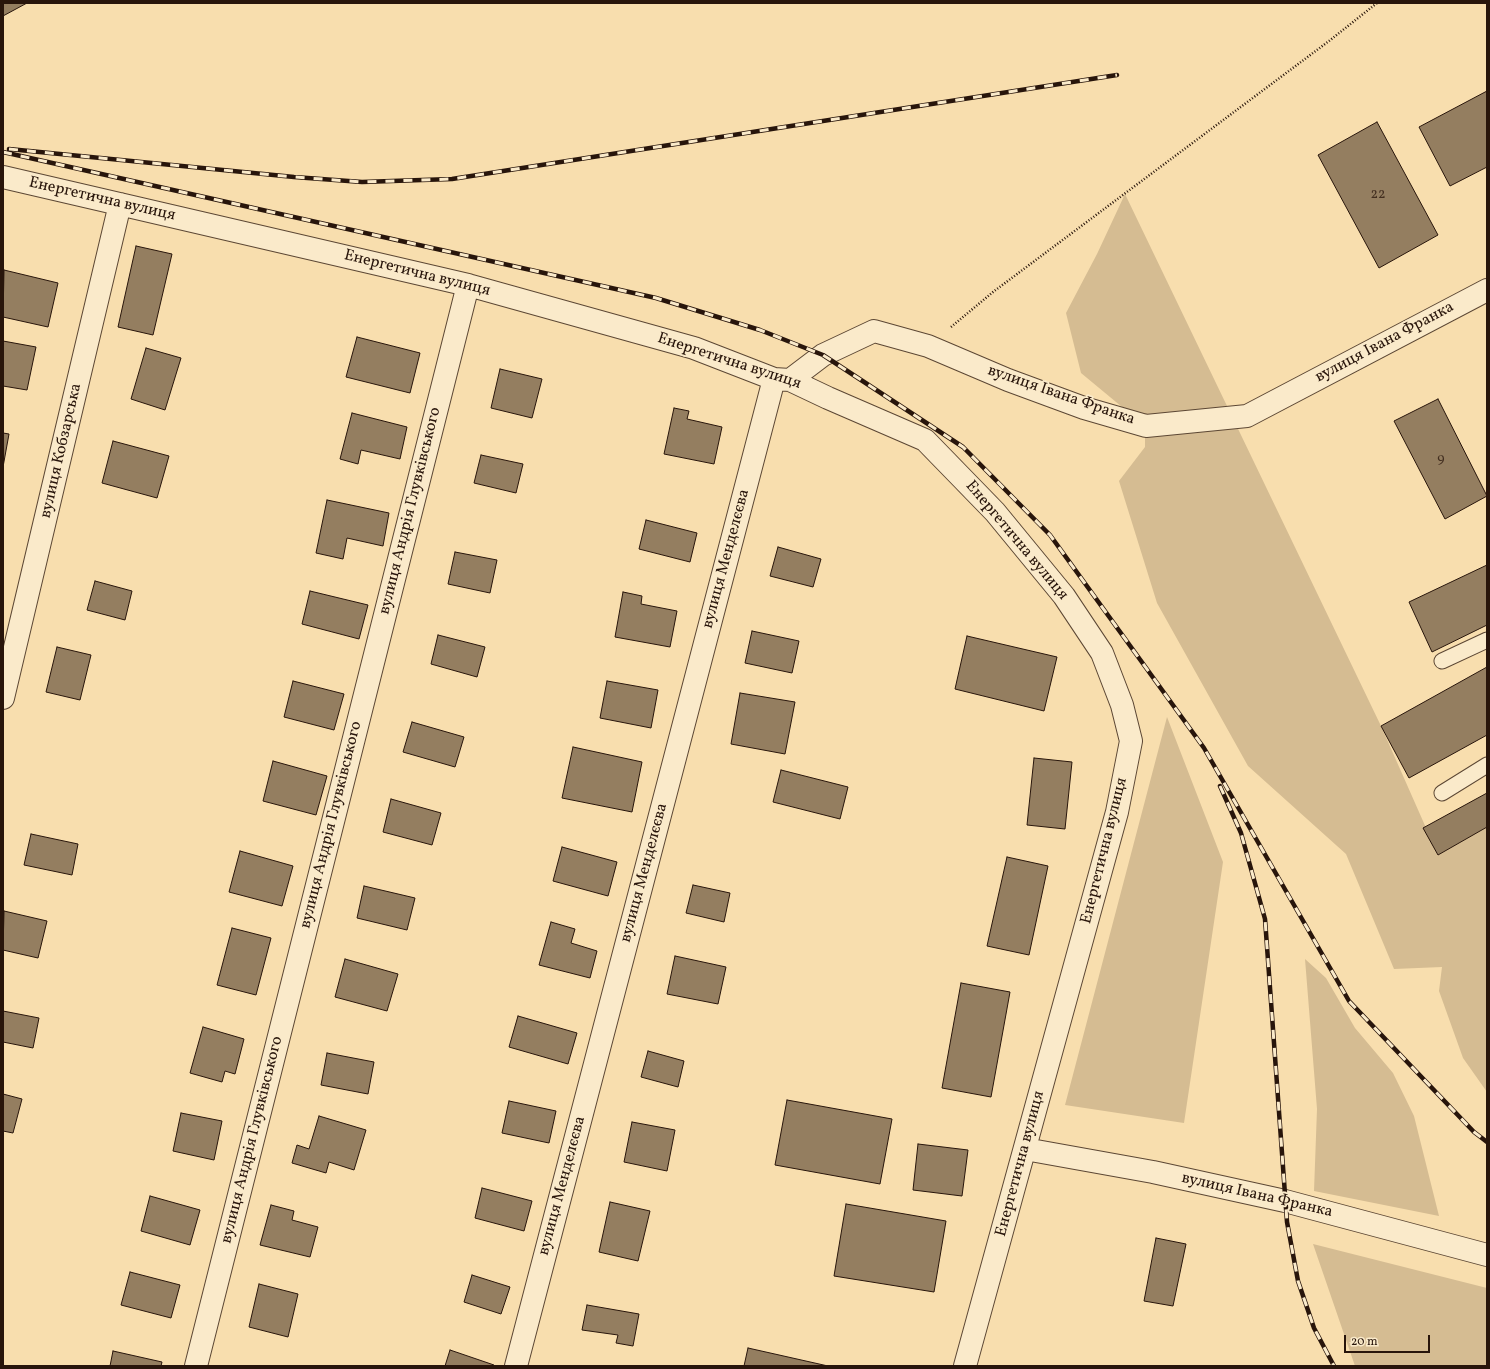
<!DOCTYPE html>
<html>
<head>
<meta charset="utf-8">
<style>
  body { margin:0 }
  #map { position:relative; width:1490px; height:1369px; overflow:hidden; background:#f8deae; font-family:Vollkorn,serif }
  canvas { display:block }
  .frame { position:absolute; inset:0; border:4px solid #28150b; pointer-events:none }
  .scale { position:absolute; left:1344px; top:1335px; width:86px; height:18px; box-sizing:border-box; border:2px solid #28150b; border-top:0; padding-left:5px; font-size:12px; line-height:14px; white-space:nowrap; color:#28150b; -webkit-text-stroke:3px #faeaca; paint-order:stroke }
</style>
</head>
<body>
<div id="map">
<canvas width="1490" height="1369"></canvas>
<div class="frame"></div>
<div class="scale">20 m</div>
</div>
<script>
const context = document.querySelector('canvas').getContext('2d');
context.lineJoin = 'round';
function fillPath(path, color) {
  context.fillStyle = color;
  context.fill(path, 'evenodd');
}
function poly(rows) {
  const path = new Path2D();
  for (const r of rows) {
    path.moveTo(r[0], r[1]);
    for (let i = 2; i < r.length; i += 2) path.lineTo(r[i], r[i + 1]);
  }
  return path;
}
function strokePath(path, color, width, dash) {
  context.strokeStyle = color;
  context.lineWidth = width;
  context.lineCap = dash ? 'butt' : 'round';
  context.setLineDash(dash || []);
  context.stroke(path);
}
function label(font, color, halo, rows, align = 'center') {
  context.font = font + ' Vollkorn,serif';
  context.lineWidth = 3.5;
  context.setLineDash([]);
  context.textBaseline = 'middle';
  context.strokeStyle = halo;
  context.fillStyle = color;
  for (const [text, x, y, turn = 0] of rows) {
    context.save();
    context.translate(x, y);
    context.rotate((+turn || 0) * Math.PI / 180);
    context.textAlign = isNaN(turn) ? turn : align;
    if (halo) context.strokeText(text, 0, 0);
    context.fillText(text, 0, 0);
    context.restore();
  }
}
const green = poly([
  [1125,194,1381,726,1438,855,1487,827,1487,1092,1463,1058,1439,991,1442,967,1394,969,1346,854,1248,766,1157,603,1119,481,1145,447,1145,426,1081,373,1066,313,1097,254],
  [1167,717,1223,862,1184,1123,1065,1105],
  [1305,959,1326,978,1355,1028,1393,1073,1414,1116,1439,1216,1314,1191,1317,1109],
  [1313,1244,1487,1288,1487,1366,1355,1366]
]);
const building = poly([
  [3,3,27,3,3,16,3,3],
  [1487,91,1487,167,1450,186,1419,127,1487,91],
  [1377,122,1438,235,1379,268,1318,155,1377,122],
  [136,246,172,254,153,335,118,327,136,246],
  [4,270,58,283,48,327,3,317,4,270],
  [357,337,420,353,410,393,346,377,357,337],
  [3,341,36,347,27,390,3,386,3,341],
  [146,348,181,358,165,410,131,399,146,348],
  [500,369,542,379,532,418,491,408,500,369],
  [1438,399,1487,496,1445,519,1394,421,1438,399],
  [674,408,689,411,687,419,722,427,714,464,664,454,674,408],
  [352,413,407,427,400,459,361,450,358,464,340,459,352,413],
  [3,433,9,434,3,467,3,433],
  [113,441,169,456,157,498,102,483,113,441],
  [481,455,523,464,516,493,474,483,481,455],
  [327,500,389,513,383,546,347,538,343,559,316,553,327,500],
  [646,520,697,533,690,562,639,549,646,520],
  [778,547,821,559,813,587,770,576,778,547],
  [455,552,497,560,490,593,448,584,455,552],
  [1487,565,1487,625,1432,652,1409,602,1487,565],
  [95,581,132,591,125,620,87,610,95,581],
  [310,591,368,605,359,639,302,624,310,591],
  [623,592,642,596,641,604,677,611,670,647,615,637,623,592],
  [752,631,799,641,792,673,745,663,752,631],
  [438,635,485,647,477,677,431,664,438,635],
  [967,636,1057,657,1044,711,955,689,967,636],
  [57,647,91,655,80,700,46,692,57,647],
  [1487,667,1487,735,1409,778,1381,726,1487,667],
  [293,681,344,694,334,730,284,717,293,681],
  [607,681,658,690,651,728,600,718,607,681],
  [740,693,795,702,785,754,731,744,740,693],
  [412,722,464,737,455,767,403,752,412,722],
  [573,747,642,762,632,812,562,798,573,747],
  [1034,758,1072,762,1065,829,1027,825,1034,758],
  [273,761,327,776,316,815,263,801,273,761],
  [781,770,848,787,840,819,773,802,781,770],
  [1487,793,1487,827,1438,855,1423,828,1487,793],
  [391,799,441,813,432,845,383,832,391,799],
  [31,834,78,844,72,875,24,865,31,834],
  [562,847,617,862,608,896,553,881,562,847],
  [240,851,293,866,282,906,229,892,240,851],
  [1007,857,1048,866,1029,955,987,946,1007,857],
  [693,885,730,893,724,922,686,913,693,885],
  [364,886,415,898,407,930,357,918,364,886],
  [4,911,47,921,38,958,3,950,4,911],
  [551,922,575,929,571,943,597,951,590,978,539,965,551,922],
  [232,928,271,938,256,995,217,985,232,928],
  [675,956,726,967,718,1004,667,994,675,956],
  [345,959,398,974,387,1011,335,997,345,959],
  [961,983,1010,992,991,1097,942,1088,961,983],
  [3,1011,39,1018,33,1048,3,1042,3,1011],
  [518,1016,577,1033,568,1064,509,1047,518,1016],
  [203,1027,244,1039,235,1074,225,1071,222,1082,190,1073,203,1027],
  [648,1051,684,1061,678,1087,641,1077,648,1051],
  [327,1053,374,1062,368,1094,321,1085,327,1053],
  [3,1094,22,1099,13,1133,3,1131,3,1094],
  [787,1100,892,1119,880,1184,775,1165,787,1100],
  [509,1101,556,1111,549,1143,502,1133,509,1101],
  [181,1113,222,1121,214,1160,173,1151,181,1113],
  [319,1116,366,1130,354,1170,329,1162,326,1173,292,1163,297,1145,309,1149,319,1116],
  [632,1122,675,1130,667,1171,624,1162,632,1122],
  [918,1144,968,1150,962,1196,913,1190,918,1144],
  [482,1188,532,1201,524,1231,475,1218,482,1188],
  [150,1196,200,1210,190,1245,141,1231,150,1196],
  [610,1202,650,1211,638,1261,599,1252,610,1202],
  [846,1204,946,1221,934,1292,834,1276,846,1204],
  [271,1205,294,1211,292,1220,318,1227,310,1257,260,1245,271,1205],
  [1156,1238,1186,1244,1173,1306,1144,1301,1156,1238],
  [130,1272,180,1285,171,1318,121,1305,130,1272],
  [472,1275,510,1287,501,1314,464,1302,472,1275],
  [259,1284,298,1294,288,1337,249,1327,259,1284],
  [587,1305,639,1314,633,1346,616,1343,618,1335,582,1330,587,1305],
  [748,1348,828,1366,744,1366,748,1348],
  [450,1350,494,1365,493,1366,445,1366,450,1350],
  [113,1351,162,1362,161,1366,110,1366,113,1351]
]);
const path = poly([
  [951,327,993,292,1329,41,1377,3]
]);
const lane = poly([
  [1442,661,1487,640],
  [1442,793,1487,765]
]);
const street = poly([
  [3,177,468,285,694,348,774,379,790,380,828,398,925,440,995,512,1064,596,1102,653,1122,705,1131,741,1117,812,965,1366],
  [790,380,823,355,874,331,928,346,1008,380,1084,408,1146,426,1247,416,1487,290],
  [3,698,120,204],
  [1025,1149,1153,1172,1285,1201,1487,1255],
  [196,1366,468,285],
  [516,1366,774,379]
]);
const rail = poly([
  [9,149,294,177,362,182,452,179,1117,75],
  [3,152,656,298,760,330,823,355,963,447,1050,535,1204,748,1349,1001,1474,1132,1487,1142],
  [1220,786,1241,833,1265,919,1287,1222,1298,1281,1314,1328,1334,1366]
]);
const numberNames = [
  ["22",1378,195],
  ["9",1441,459]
];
const streetNames = [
  ["Енергетична вулиця",102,200,13],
  ["Енергетична вулиця",417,274,14],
  ["вулиця Івана Франка",1385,343,-28],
  ["Енергетична вулиця",729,362,18],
  ["вулиця Івана Франка",1061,396,19],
  ["вулиця Кобзарська",62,451,-77],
  ["вулиця Андрія Глувківського",411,511,-76],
  ["Енергетична вулиця",1016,541,50],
  ["вулиця Менделєєва",727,559,-75],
  ["вулиця Андрія Глувківського",332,825,-76],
  ["Енергетична вулиця",1105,851,-76],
  ["вулиця Менделєєва",645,873,-75],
  ["вулиця Андрія Глувківського",253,1140,-76],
  ["Енергетична вулиця",1021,1164,-75],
  ["вулиця Менделєєва",563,1186,-75],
  ["вулиця Івана Франка",1257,1196,13]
];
fillPath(green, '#d5bc92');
fillPath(building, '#947e60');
strokePath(building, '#28150b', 1);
strokePath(lane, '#5c4734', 17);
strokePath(street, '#5c4734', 24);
strokePath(path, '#28150b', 2.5, [1, 2]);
strokePath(lane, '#faeaca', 15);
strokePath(street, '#faeaca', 22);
strokePath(rail, '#28150b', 4.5);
strokePath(rail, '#faeaca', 3, [9]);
label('14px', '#432f20', null, numberNames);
label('16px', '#28150b', '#faeaca', streetNames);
</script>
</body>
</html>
